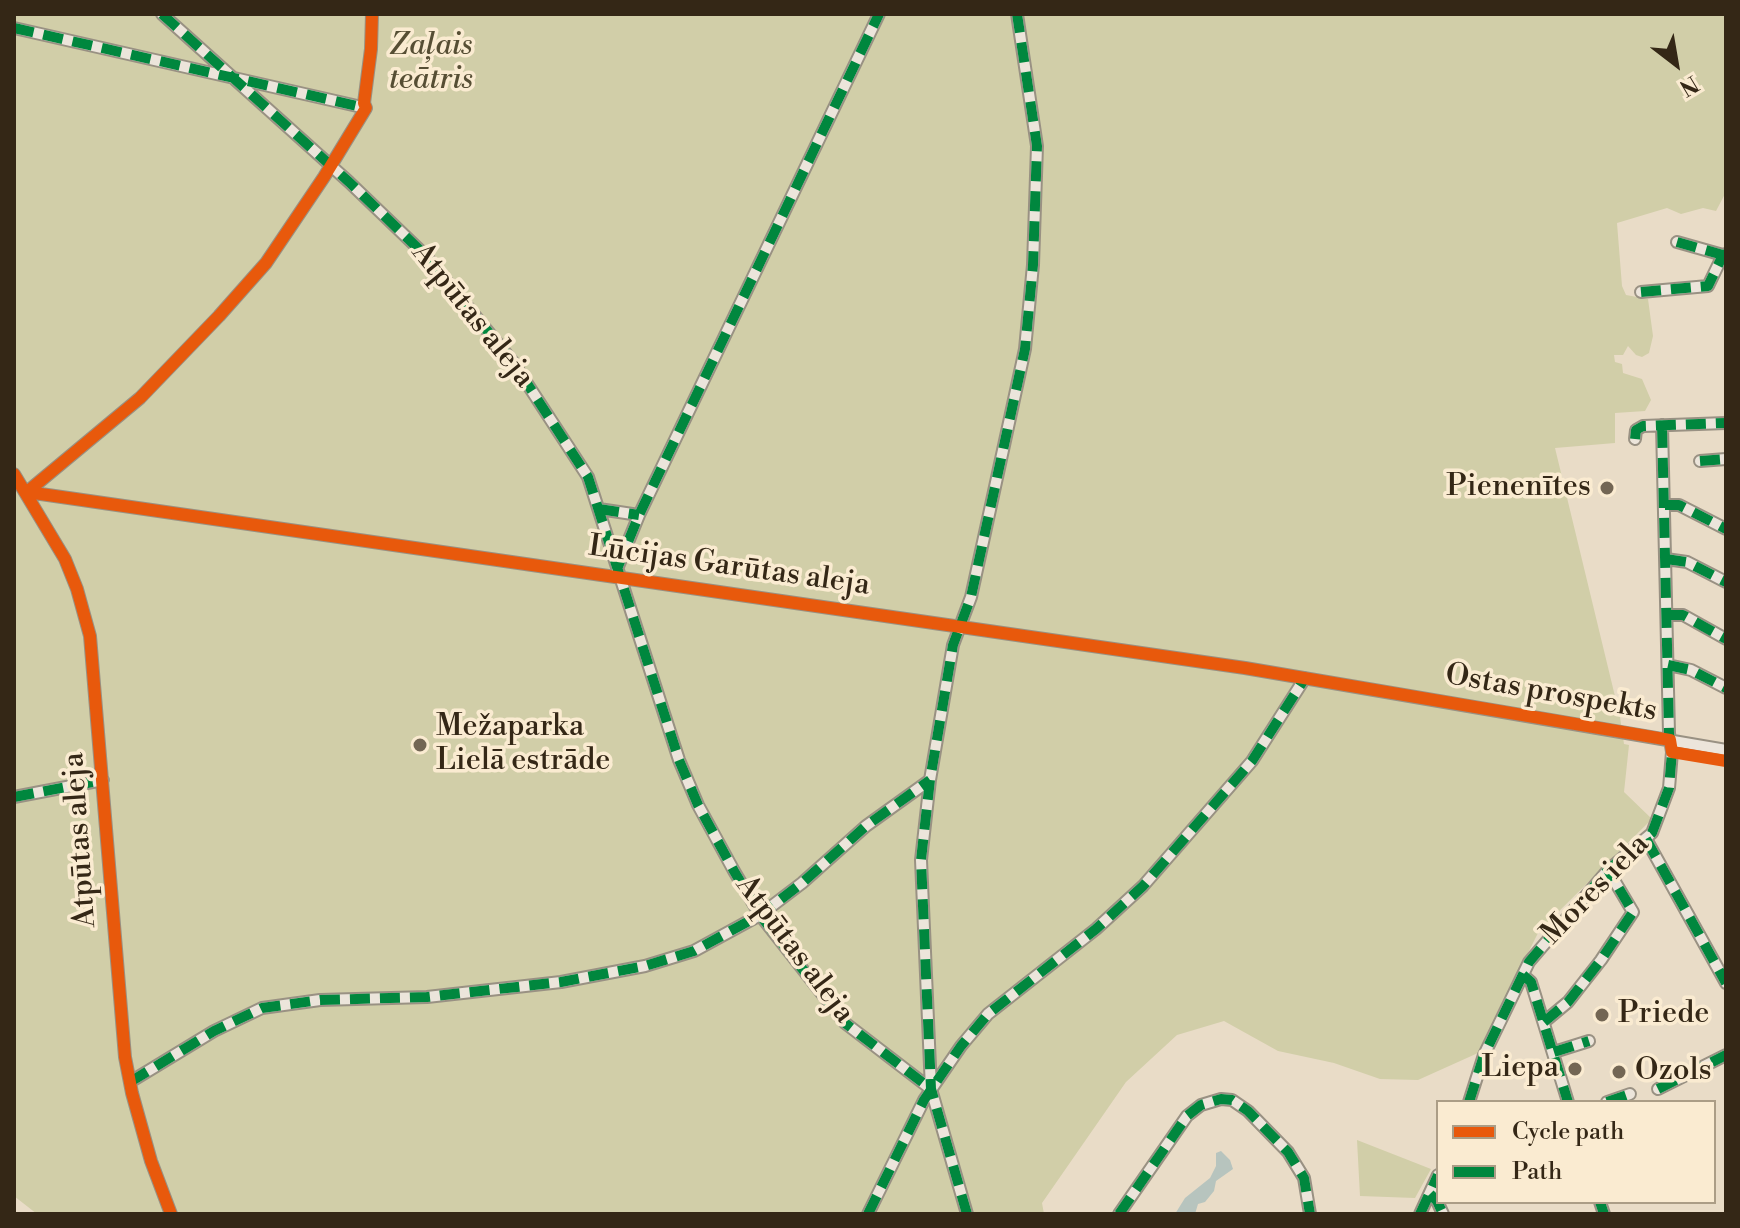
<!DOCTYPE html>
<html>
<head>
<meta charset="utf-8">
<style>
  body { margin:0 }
  #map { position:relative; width:1740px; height:1228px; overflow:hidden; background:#e9dcc7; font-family:"Libre Bodoni",serif }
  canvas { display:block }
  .frame { position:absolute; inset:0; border:16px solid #342716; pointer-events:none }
  .legend { position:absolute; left:1436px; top:1100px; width:280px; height:104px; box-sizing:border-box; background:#faebd1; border:2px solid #ab9d86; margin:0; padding:10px 14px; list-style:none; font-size:24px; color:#342716 }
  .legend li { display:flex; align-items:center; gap:16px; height:40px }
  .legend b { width:40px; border:2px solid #ab9d86 }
  .north { position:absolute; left:1636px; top:24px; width:80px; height:80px; -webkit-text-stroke:6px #faebd1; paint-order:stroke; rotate:149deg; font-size:22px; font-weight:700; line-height:32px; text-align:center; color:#342716 }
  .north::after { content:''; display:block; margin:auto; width:28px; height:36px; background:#342716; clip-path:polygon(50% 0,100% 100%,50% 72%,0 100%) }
</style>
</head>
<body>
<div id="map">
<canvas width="1740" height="1228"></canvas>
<div class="frame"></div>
<ul class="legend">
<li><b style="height:10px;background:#e8590c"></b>Cycle path</li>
<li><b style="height:10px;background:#00873e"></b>Path</li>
</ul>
<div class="north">N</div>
</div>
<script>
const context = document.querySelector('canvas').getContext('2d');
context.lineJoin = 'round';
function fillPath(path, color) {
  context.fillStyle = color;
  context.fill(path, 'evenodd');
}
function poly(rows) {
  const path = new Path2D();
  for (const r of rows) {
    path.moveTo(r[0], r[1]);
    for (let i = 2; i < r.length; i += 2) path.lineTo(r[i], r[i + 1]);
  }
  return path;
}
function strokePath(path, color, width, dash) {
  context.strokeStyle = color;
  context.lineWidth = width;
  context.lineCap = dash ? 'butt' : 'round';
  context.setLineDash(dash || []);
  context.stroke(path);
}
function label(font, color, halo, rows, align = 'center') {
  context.font = font + ' "Libre Bodoni",serif';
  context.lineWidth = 7;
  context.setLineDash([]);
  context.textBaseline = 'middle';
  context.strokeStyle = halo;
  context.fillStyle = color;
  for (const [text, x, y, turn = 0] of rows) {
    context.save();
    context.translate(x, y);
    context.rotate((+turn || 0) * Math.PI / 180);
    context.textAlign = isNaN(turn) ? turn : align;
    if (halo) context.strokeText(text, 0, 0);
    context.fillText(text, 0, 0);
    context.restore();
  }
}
const green = poly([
  [14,14,1726,14,1726,192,1716,211,1703,208,1681,214,1667,208,1617,223,1622,286,1626,295,1648,299,1653,336,1649,353,1642,357,1636,355,1628,346,1623,355,1614,355,1615,362,1622,364,1623,373,1642,379,1651,400,1645,411,1615,413,1615,443,1555,448,1620,717,1624,744,1629,745,1624,792,1652,819,1539,931,1478,1053,1418,1080,1380,1079,1334,1063,1278,1051,1224,1021,1177,1035,1126,1082,1042,1203,1044,1214,37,1214,14,1196],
  [1357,1140,1431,1169,1415,1198,1360,1196]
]);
const water = poly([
  [1221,1151,1230,1160,1233,1169,1216,1181,1214,1191,1205,1202,1198,1204,1195,1214,1175,1214,1185,1198,1210,1178,1216,1166,1216,1153]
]);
const minor = poly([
  [162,14,349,182,426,256,513,362,588,477,679,760,698,805,734,871,760,915,845,1023,931,1089],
  [14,28,366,108],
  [1677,242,1723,255],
  [1641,292,1708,286,1723,255,1726,254],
  [1635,439,1636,430,1643,426,1726,423],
  [1700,461,1726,459],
  [14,474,65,559,77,589,90,636,125,1057,132,1093,151,1161,171,1214],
  [27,492,1245,668,1726,750],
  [27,492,140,398,219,316,266,263,324,177,366,108,364,103,371,49,372,14],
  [1665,505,1679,505,1726,529],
  [599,509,639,515],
  [1666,559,1687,562,1726,582],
  [617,569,639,515,879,14],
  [1667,615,1683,615,1726,639],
  [1668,665,1691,670,1726,688],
  [14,797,103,780],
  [1646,839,1726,983],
  [1523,975,1531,982,1568,1102],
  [1544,1022,1568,1002,1601,960,1633,912,1608,870],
  [1554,1052,1589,1041],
  [130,1082,214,1031,262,1008,320,1000,427,997,561,982,645,966,694,951,760,915,802,883,866,826,930,780],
  [1658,1089,1726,1055],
  [1469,1102,1484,1055,1529,962,1608,870,1652,833,1669,788,1672,752,1669,733,1662,425],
  [1607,1102,1630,1094],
  [1430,1194,1437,1201,1443,1214],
  [1600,1202,1604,1214],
  [868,1214,924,1100,961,1046,988,1014,1096,929,1143,886,1252,761,1305,678],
  [967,1214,931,1089,921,860,930,780,953,645,971,597,1025,349,1033,265,1037,146,1017,14],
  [1119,1214,1187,1116,1201,1105,1221,1099,1232,1100,1248,1111,1288,1152,1304,1178,1310,1214],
  [1420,1214,1438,1175]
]);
const quiet = poly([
  [162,14,349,182,426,256,513,362,588,477,679,760,698,805,734,871,760,915,845,1023,931,1089],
  [14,28,366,108],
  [1677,242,1723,255],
  [1641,292,1708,286,1723,255,1726,254],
  [1635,439,1636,430,1643,426,1726,423],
  [1700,461,1726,459],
  [1665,505,1679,505,1726,529],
  [599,509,639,515],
  [1666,559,1687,562,1726,582],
  [617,569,639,515,879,14],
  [1667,615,1683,615,1726,639],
  [1668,665,1691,670,1726,688],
  [14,797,103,780],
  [1646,839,1726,983],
  [1523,975,1531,982,1568,1102],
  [1544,1022,1568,1002,1601,960,1633,912,1608,870],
  [1554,1052,1589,1041],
  [130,1082,214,1031,262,1008,320,1000,427,997,561,982,645,966,694,951,760,915,802,883,866,826,930,780],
  [1658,1089,1726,1055],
  [1469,1102,1484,1055,1529,962,1608,870,1652,833,1669,788,1672,752,1669,733,1662,425],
  [1607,1102,1630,1094],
  [1430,1194,1437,1201,1443,1214],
  [1600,1202,1604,1214],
  [868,1214,924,1100,961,1046,988,1014,1096,929,1143,886,1252,761,1305,678],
  [967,1214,931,1089,921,860,930,780,953,645,971,597,1025,349,1033,265,1037,146,1017,14],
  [1119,1214,1187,1116,1201,1105,1221,1099,1232,1100,1248,1111,1288,1152,1304,1178,1310,1214],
  [1420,1214,1438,1175]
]);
const cycleway = poly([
  [14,474,65,559,77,589,90,636,125,1057,132,1093,151,1161,171,1214],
  [27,492,1245,668,1670,740,1672,752,1726,761],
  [27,492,140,398,219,316,266,263,324,177,366,108,364,103,371,49,372,14]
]);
const markers = [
  [1607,488,8,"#736654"],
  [420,745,8,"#736654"],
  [1602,1015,8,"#736654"],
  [1575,1069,8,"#736654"],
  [1619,1072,8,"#736654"]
];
const parkNames = [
  ["Zaļais",431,47],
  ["teātris",431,81]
];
const streetNames = [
  ["Atpūtas aleja",472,316,51],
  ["Lūcijas Garūtas aleja",729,567,8],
  ["Ostas prospekts",1551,694,10],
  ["Atpūtas aleja",81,840,-94],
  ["Mores iela",1596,890,-46],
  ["Atpūtas aleja",794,950,53]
];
const poiNames = [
  ["Pienenītes",1591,488,"right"],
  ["Mežaparka",436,728],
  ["Lielā estrāde",436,762],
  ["Priede",1618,1015],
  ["Liepa",1559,1069,"right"],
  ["Ozols",1635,1072]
];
fillPath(green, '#d1cea8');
fillPath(water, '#b7c4be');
strokePath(minor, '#999183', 14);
strokePath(minor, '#ece5db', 10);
strokePath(quiet, '#00873e', 10, [20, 10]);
strokePath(cycleway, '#e8590c', 12);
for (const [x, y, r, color] of markers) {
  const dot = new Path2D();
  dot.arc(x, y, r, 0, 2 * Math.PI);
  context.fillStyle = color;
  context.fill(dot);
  strokePath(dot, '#faebd1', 3);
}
label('italic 30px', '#564e34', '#faebd1', parkNames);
label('30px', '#342716', '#faebd1', streetNames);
label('30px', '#342716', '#faebd1', poiNames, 'left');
</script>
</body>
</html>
